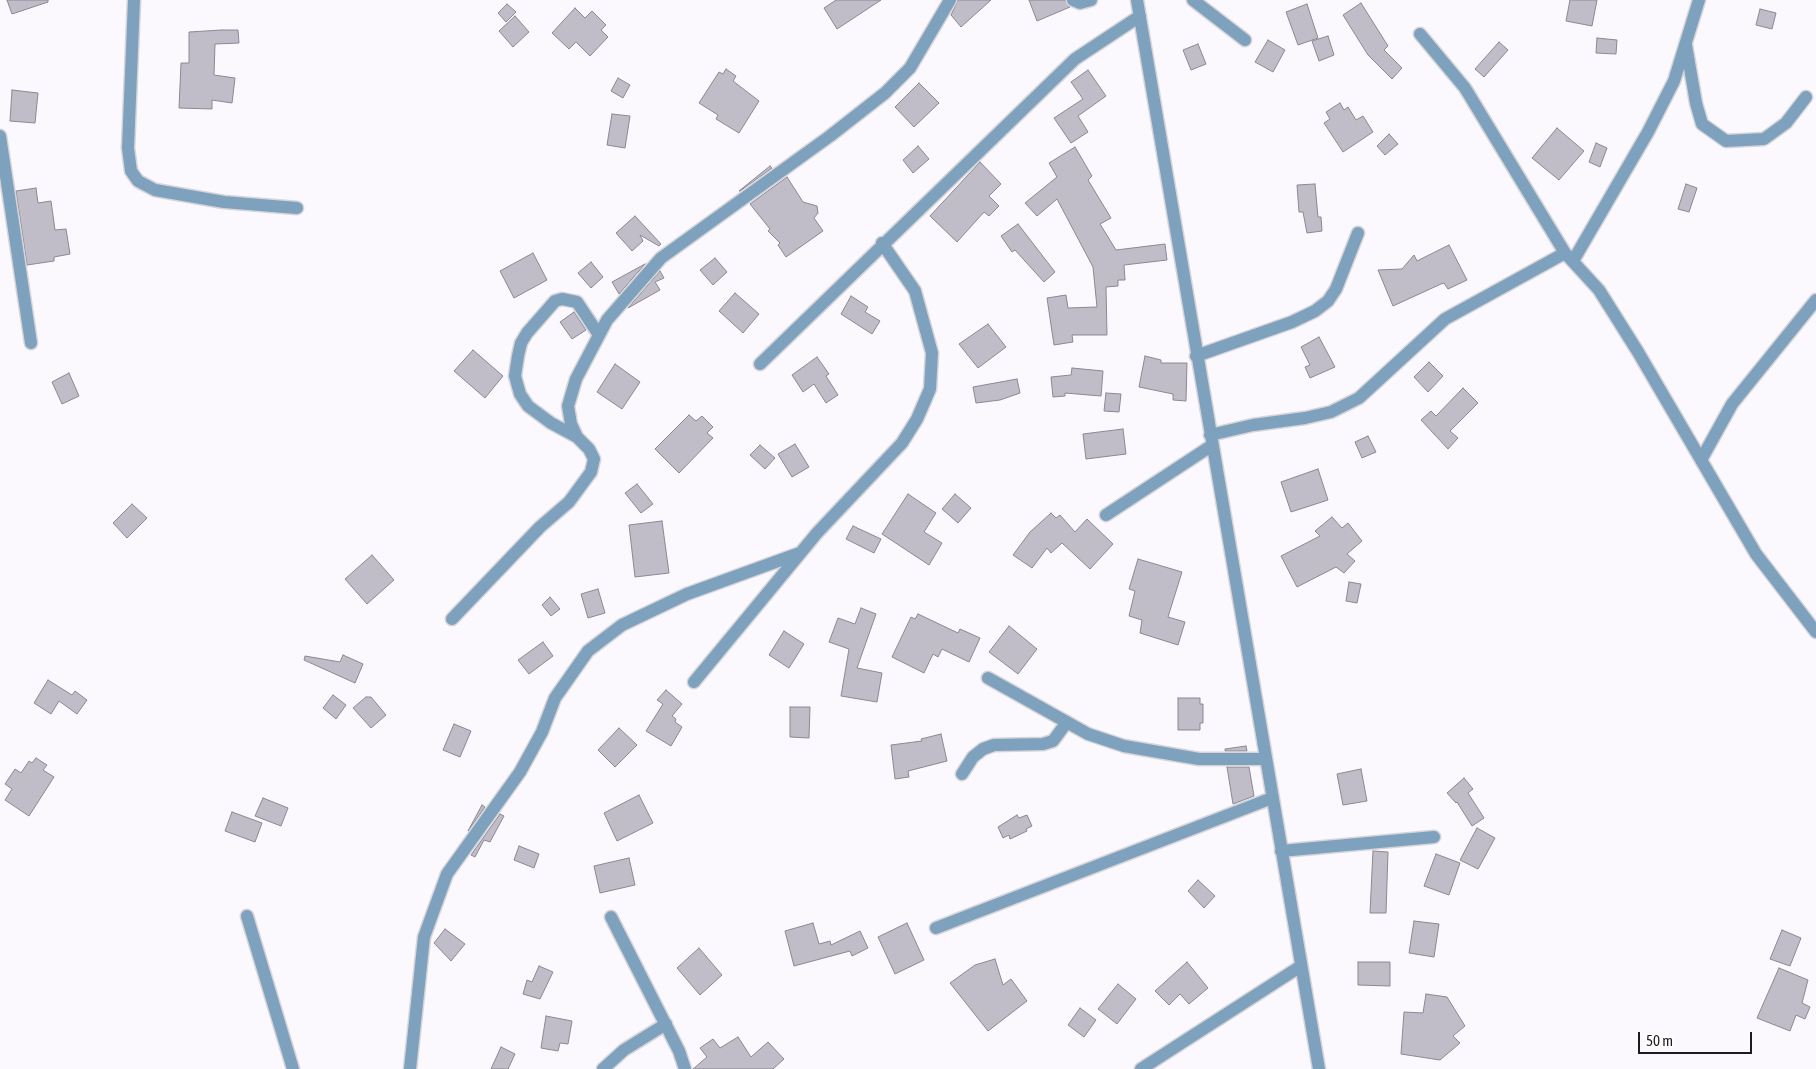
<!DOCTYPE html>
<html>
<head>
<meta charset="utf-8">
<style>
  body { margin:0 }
  #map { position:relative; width:1816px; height:1069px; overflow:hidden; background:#fbf9fe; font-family:"Asap Condensed",sans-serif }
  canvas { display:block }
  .scale { position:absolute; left:1638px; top:1032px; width:114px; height:22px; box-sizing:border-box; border:2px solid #1d1b1f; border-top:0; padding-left:6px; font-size:15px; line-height:18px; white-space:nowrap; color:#1d1b1f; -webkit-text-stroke:4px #fff; paint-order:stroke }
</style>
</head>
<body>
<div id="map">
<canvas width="1816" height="1069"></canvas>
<div class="scale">50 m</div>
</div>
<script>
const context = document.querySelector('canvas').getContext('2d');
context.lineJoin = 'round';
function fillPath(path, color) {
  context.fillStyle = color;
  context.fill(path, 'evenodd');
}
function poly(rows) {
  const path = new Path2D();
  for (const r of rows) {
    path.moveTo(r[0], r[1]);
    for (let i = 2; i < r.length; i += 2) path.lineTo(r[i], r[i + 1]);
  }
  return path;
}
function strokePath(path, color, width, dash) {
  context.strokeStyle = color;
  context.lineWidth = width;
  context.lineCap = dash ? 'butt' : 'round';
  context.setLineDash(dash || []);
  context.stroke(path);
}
const building = poly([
  [7,0,48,0,48,2,12,14,7,0],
  [836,0,881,0,837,29,824,8,836,0],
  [958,0,991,0,961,27,951,15,958,0],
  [1029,0,1065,0,1070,7,1037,21,1029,0],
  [1570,0,1597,0,1592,26,1566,21,1570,0],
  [1361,3,1388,46,1384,50,1402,68,1392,79,1368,55,1343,15,1361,3],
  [507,4,516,12,506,22,498,13,507,4],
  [1307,4,1318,38,1298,45,1286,12,1307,4],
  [575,8,585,18,592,11,606,25,601,30,608,37,590,56,576,42,569,49,552,33,575,8],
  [1760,9,1776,13,1772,29,1756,25,1760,9],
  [515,16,529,32,513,47,499,31,515,16],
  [222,30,238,30,239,43,215,44,214,75,235,78,232,103,212,100,212,109,179,108,181,63,189,63,189,32,222,30],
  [1328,36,1334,55,1319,61,1312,41,1328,36],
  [1597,38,1617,40,1616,54,1596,53,1597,38],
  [1268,40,1285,50,1273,72,1255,62,1268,40],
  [1499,42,1508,50,1484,77,1475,69,1499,42],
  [1198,44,1206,64,1191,70,1183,50,1198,44],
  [726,69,736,76,733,81,759,101,739,133,716,119,718,115,699,103,719,72,723,74,726,69],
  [1088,70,1106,96,1078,116,1088,132,1071,143,1054,118,1083,99,1071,82,1088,70],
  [618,78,630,85,623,98,611,91,618,78],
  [919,83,939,103,914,127,895,107,919,83],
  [12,90,38,93,35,123,10,121,12,90],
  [1340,103,1344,110,1348,107,1356,120,1363,116,1373,132,1343,152,1324,123,1330,119,1326,112,1340,103],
  [612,114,630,116,625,148,607,145,612,114],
  [1557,128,1584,151,1559,180,1532,158,1557,128],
  [1389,134,1398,144,1385,155,1377,146,1389,134],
  [1596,143,1607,148,1600,167,1589,162,1596,143],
  [918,146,929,159,913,173,903,160,918,146],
  [1075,147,1092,176,1088,180,1111,218,1100,224,1116,250,1165,244,1167,260,1124,265,1125,280,1118,280,1118,286,1106,287,1107,335,1072,335,1073,342,1054,345,1047,298,1066,295,1068,308,1097,307,1093,267,1057,199,1037,216,1025,203,1057,177,1049,163,1075,147],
  [980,162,1001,184,989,196,999,206,989,216,984,212,957,242,930,216,980,162],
  [770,166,772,168,740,191,739,191,770,166],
  [787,177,803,202,817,206,818,213,814,218,823,231,786,257,778,245,780,243,768,231,770,229,750,204,787,177],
  [1315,184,1318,217,1321,217,1322,231,1307,233,1303,212,1299,212,1297,185,1315,184],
  [1686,184,1697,188,1689,212,1678,209,1686,184],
  [36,188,38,203,51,201,55,230,66,229,70,254,54,257,54,261,27,265,16,191,36,188],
  [635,216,661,244,659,246,640,235,643,241,632,251,616,233,635,216],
  [1018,224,1055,272,1044,282,1015,250,1012,252,1001,236,1018,224],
  [1449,245,1467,280,1448,289,1444,283,1441,284,1393,306,1378,270,1402,269,1414,255,1417,261,1449,245],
  [533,253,547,280,514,298,500,271,533,253],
  [715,258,727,272,713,285,700,270,715,258],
  [591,262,603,277,591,288,578,273,591,262],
  [645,264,619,294,612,282,645,264],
  [660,271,664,278,655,282,660,290,628,308,660,271],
  [735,293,759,314,743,333,719,311,735,293],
  [851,296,868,307,865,312,880,321,872,334,841,314,851,296],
  [574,312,586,330,572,339,560,322,574,312],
  [988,324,1006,347,978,368,959,344,988,324],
  [1319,337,1335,367,1310,378,1305,367,1310,365,1301,347,1319,337],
  [473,350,503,376,485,398,454,371,473,350],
  [1145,356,1161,360,1161,363,1187,363,1186,401,1173,400,1173,394,1139,387,1145,356],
  [817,357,829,374,826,376,838,395,826,403,814,384,803,392,792,375,817,357],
  [1429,362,1443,376,1428,392,1414,377,1429,362],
  [615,364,640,382,622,409,597,392,615,364],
  [1072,368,1103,371,1101,396,1065,393,1065,396,1053,397,1051,377,1071,375,1072,368],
  [69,373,79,396,62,404,52,382,69,373],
  [1017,379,1020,393,1000,400,976,403,973,387,1017,379],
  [1463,388,1478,403,1450,431,1458,438,1448,449,1421,420,1431,411,1436,416,1463,388],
  [1106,393,1121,394,1119,412,1104,411,1106,393],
  [689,415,696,421,702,416,713,427,707,433,713,438,679,473,655,449,689,415],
  [1123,429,1126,454,1086,459,1083,434,1123,429],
  [1368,436,1376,452,1362,458,1355,442,1368,436],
  [795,444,809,467,792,477,778,454,795,444],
  [760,445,775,458,765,469,750,455,760,445],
  [1318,469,1328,500,1291,512,1281,482,1318,469],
  [637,484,653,504,641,513,625,493,637,484],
  [908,494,936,513,924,532,942,543,929,565,882,534,908,494],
  [955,494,971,508,958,523,942,509,955,494],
  [132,504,147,518,127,538,113,523,132,504],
  [1051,513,1056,518,1060,515,1075,532,1087,519,1113,544,1090,569,1062,543,1051,553,1047,548,1032,568,1013,555,1030,532,1051,513],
  [1332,517,1342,528,1348,523,1362,541,1347,554,1355,561,1344,573,1336,567,1297,587,1281,556,1320,536,1315,531,1332,517],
  [662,521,669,573,635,577,629,525,662,521],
  [853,526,881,539,874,553,846,539,853,526],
  [372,555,394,580,367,604,345,579,372,555],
  [1138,559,1182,572,1168,617,1185,622,1178,645,1140,633,1142,620,1129,616,1135,591,1129,589,1138,559],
  [1349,582,1361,584,1357,603,1346,601,1349,582],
  [598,589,605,613,588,618,581,594,598,589],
  [550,597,560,609,551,616,542,605,550,597],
  [861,608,876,614,857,668,882,673,877,702,841,696,849,649,829,642,838,618,855,624,861,608],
  [918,614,958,633,960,629,980,638,969,662,942,649,938,657,933,654,924,673,892,657,911,617,915,619,918,614],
  [1009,626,1037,649,1018,674,989,652,1009,626],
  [784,631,804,644,789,668,769,655,784,631],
  [543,642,553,656,529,674,518,660,543,642],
  [343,655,363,664,355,683,304,660,305,656,340,662,343,655],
  [48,680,72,695,75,691,87,700,77,714,59,701,51,714,34,703,48,680],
  [666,690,682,704,672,716,676,719,675,722,682,727,671,746,646,731,663,704,657,700,666,690],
  [333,695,346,705,336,719,323,708,333,695],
  [366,697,371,697,386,715,371,728,353,708,366,697],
  [1178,698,1200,698,1200,704,1203,704,1203,723,1200,723,1200,730,1178,730,1178,698],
  [790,707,810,707,809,738,790,737,790,707],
  [454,724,471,731,460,757,443,750,454,724],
  [619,728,637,745,615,767,598,750,619,728],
  [941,734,947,761,908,771,909,777,895,779,891,745,922,741,921,739,941,734],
  [1246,746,1247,751,1225,751,1225,749,1246,746],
  [36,758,47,765,43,770,54,777,29,816,5,800,12,789,5,784,15,769,21,773,29,761,32,763,36,758],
  [1227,767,1249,767,1254,796,1233,804,1227,767],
  [1361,769,1367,801,1343,805,1337,774,1361,769],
  [1464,778,1473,789,1468,793,1484,818,1472,826,1457,802,1456,803,1447,793,1464,778],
  [639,795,653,823,617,841,604,813,639,795],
  [263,798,288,808,281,826,255,816,263,798],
  [482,805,485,807,468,831,482,805],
  [232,812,262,823,255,842,225,831,232,812],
  [500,814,504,816,490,842,484,840,475,857,471,855,500,814],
  [1017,815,1019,818,1027,815,1032,826,1026,829,1027,831,1010,839,1009,835,1003,838,998,827,1017,815],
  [1477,828,1495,838,1478,869,1460,860,1477,828],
  [519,846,539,854,534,868,514,860,519,846],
  [1373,851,1388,852,1386,913,1370,913,1373,851],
  [1436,854,1460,863,1449,895,1424,886,1436,854],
  [629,858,635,885,600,893,594,866,629,858],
  [1198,880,1215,896,1204,908,1188,891,1198,880],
  [1414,921,1439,924,1434,957,1409,953,1414,921],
  [813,923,819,944,830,941,831,945,860,931,868,948,852,956,850,951,794,966,785,931,813,923],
  [907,923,924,960,895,974,878,937,907,923],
  [445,929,465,944,451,961,434,943,445,929],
  [1782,930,1801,938,1790,966,1770,959,1782,930],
  [699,948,722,975,700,995,677,968,699,948],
  [995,959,1003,985,1011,979,1027,1001,988,1031,950,983,975,965,995,959],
  [1187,962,1208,988,1189,1004,1180,994,1169,1005,1155,991,1187,962],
  [1358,962,1390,962,1390,986,1358,985,1358,962],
  [539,966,553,972,540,999,523,994,527,980,532,982,539,966],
  [1779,968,1808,980,1802,1003,1810,1007,1805,1019,1796,1015,1790,1031,1757,1018,1779,968],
  [1118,984,1136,999,1117,1024,1098,1009,1118,984],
  [1426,994,1447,997,1465,1026,1453,1036,1460,1043,1440,1060,1401,1054,1404,1012,1423,1013,1426,994],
  [1080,1008,1096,1020,1084,1037,1068,1025,1080,1008],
  [546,1016,572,1021,568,1044,560,1043,558,1051,541,1048,546,1016],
  [738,1037,751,1057,768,1042,784,1059,773,1069,693,1069,707,1057,700,1048,713,1039,720,1048,738,1037],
  [501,1047,515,1054,508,1069,491,1069,501,1047]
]);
const street = poly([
  [134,0,128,148,131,171,138,181,155,190,224,202,297,208],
  [1073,0,1080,3,1091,0],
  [1137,0,1319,1069],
  [1193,0,1245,40],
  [1420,34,1465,88,1565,253],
  [1686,45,1696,103,1702,124,1726,141,1764,139,1786,123,1806,97],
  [0,136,31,343],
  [1573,261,1648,132,1674,81,1699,0],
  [1196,356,1292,322,1315,311,1328,301,1336,289,1358,233],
  [760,364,1075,59,1140,16],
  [1210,435,1253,425,1305,418,1331,412,1359,398,1445,319,1565,253,1599,290,1638,352,1756,554,1816,632],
  [577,437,551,423,528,406,520,394,515,376,518,356,521,343,527,333,555,301,562,299,577,302,599,335],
  [1701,460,1732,404,1816,300],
  [1106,515,1211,446],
  [452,619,540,527,569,502,591,472,594,459,589,449,577,437,571,424,568,406,576,379,607,320,661,258,830,136,885,93,910,68,950,0],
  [988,678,1088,734,1124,746,1199,759,1265,759],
  [694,682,817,533,902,443,917,419,930,389,932,353,915,291,882,243],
  [962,774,973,757,983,749,994,745,1043,744,1053,741,1067,722],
  [1281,851,1434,837],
  [247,916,293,1069],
  [611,917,679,1051,685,1069],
  [936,928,1272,798],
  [410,1069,424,937,447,874,520,772,542,732,555,698,588,651,622,625,687,594,800,553],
  [603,1069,624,1050,666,1024],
  [1141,1069,1301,966]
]);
fillPath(building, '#c0bcc8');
strokePath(building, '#8c8893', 1);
strokePath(street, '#d7d5da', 15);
strokePath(street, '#7ea2be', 12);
</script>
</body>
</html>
